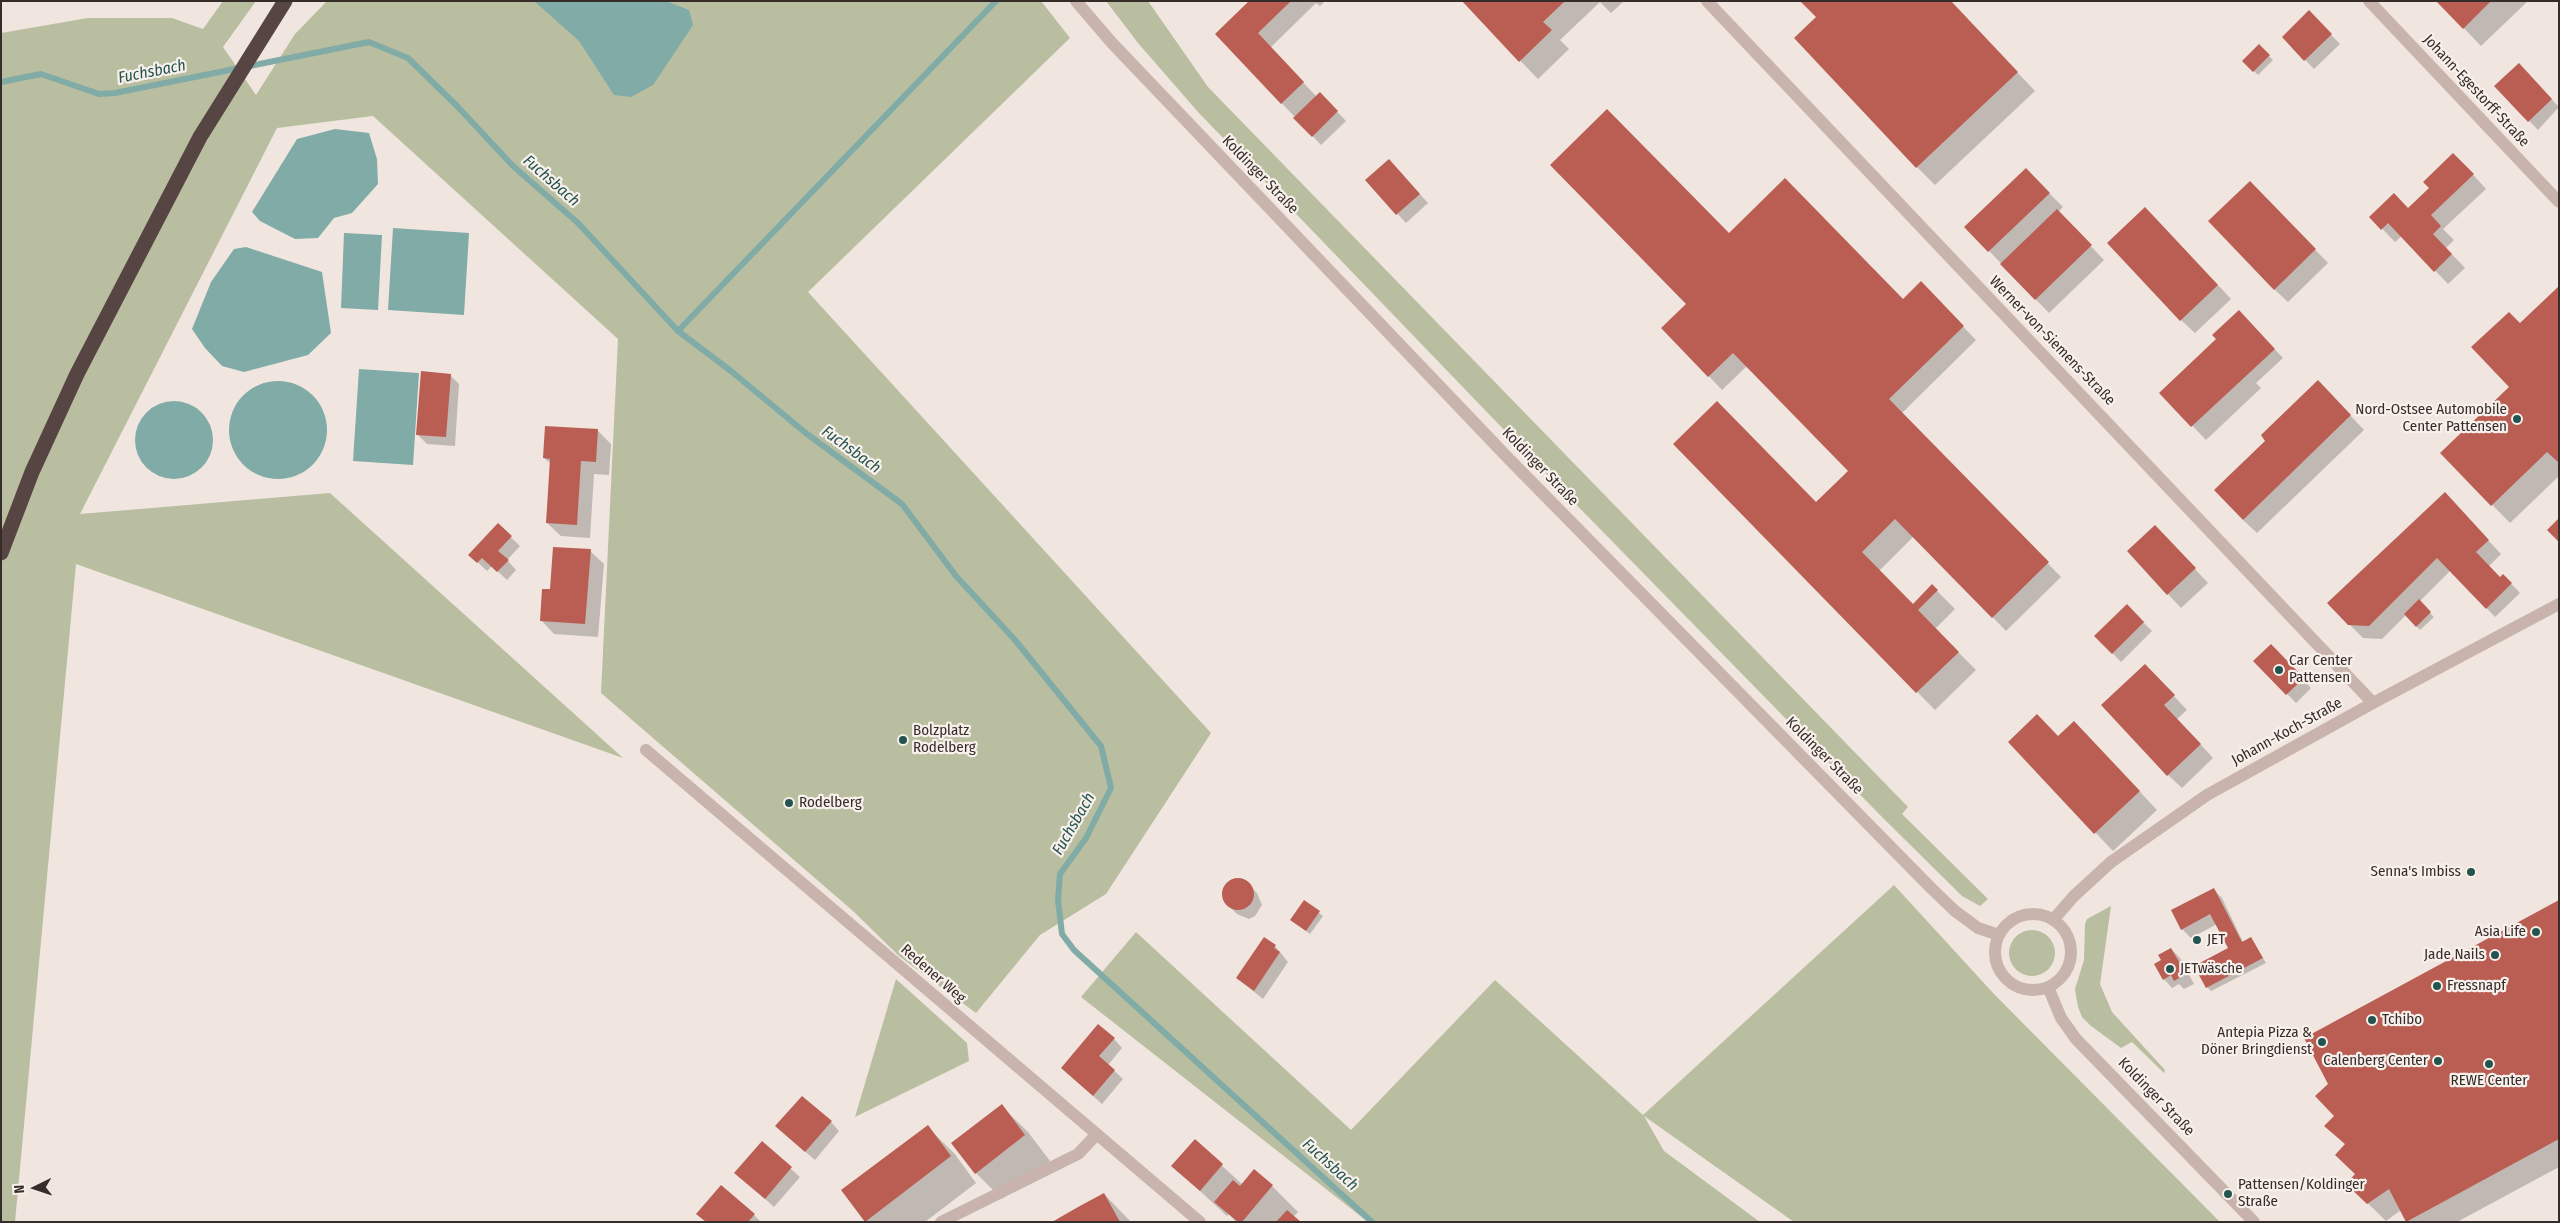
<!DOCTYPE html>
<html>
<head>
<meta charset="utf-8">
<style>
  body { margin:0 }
  #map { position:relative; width:2560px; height:1223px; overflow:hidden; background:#f0e6df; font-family:"Fira Sans Condensed",sans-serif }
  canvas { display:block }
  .frame { position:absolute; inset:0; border:2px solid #362c2a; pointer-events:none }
  .north { position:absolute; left:10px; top:1163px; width:50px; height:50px; -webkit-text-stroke:4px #f8f0eb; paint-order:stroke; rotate:266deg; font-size:14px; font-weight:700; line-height:20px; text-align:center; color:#362c2a }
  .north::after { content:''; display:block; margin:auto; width:18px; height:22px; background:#362c2a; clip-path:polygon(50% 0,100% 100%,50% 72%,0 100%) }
</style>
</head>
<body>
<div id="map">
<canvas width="2560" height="1223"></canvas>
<div class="frame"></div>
<div class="north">N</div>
</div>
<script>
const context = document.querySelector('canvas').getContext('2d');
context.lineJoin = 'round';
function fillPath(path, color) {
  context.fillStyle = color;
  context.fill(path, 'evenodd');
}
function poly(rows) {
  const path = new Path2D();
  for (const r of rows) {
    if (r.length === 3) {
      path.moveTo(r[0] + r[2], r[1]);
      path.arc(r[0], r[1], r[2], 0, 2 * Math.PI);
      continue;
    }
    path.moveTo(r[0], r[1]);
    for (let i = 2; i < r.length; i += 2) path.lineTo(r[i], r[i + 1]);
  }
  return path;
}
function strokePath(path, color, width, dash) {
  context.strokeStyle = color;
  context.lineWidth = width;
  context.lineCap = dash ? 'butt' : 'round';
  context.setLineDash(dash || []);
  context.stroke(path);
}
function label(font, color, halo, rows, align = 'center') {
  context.font = font + ' "Fira Sans Condensed",sans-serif';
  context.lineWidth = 4.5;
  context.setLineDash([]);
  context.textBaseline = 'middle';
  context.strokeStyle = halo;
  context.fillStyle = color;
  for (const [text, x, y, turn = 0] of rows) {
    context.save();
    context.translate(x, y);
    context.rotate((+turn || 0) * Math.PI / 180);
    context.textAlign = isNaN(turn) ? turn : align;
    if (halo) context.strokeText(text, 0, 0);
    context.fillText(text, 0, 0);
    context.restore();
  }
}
const green = poly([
  [223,1,256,1,223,47,256,95,295,34,327,1,1041,1,1070,38,808,292,1211,733,1106,894,1040,935,976,1013,899,956,853,911,601,693,618,339,373,116,277,128,80,514,330,493,623,758,76,564,15,1222,1,1222,1,33,88,18,172,18,203,29],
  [1106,1,1148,1,1208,87,1908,807,1902,814,1988,899,1980,906,1962,896,1882,817,1560,488,1198,112,1138,43],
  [1894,885,1994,994,2220,1222,1794,1222,1644,1116,1664,1151,1760,1222,1368,1222,1081,997,1136,932,1351,1130,1495,980,1643,1115],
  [2111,906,2100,984,2112,1012,2165,1070,2164,1073,2132,1042,2121,1048,2091,1026,2082,1017,2078,1007,2075,989,2084,960,2085,924,2087,919],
  [2032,953,23],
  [896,979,967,1043,969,1061,855,1117]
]);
const water = poly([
  [534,1,666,1,689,10,693,25,653,85,631,97,614,95,579,41],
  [335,129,369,133,377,159,378,184,352,213,334,218,318,238,295,239,260,221,252,212,297,139],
  [393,228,469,233,464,315,388,310],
  [344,233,382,235,378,310,341,308],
  [246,247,322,272,331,333,308,355,244,372,222,366,205,348,192,329,211,282,234,249],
  [359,369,419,373,413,465,353,461],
  [278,430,49],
  [174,440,39]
]);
const shadow = poly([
  [1251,1,1325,1,1320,6,1316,3,1270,48,1317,97,1320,94,1346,121,1321,145,1217,34],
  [1463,1,1624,1,1611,13,1600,2,1560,40,1569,49,1538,79],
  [1950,1,2035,91,1935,185,1917,167,1817,17],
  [2438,1,2528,1,2481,46],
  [2309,12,2340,44,2314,69,2283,37],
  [2259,46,2273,60,2258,75,2244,61],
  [2527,74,2559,107,2538,130,2496,86],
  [2467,168,2486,189,2443,229,2454,240,2446,248,2465,268,2448,284,2402,236,2395,242,2371,217,2409,209],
  [1397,169,1428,203,1406,223,1366,180],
  [2039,183,2063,207,2058,212,2104,260,2049,313,1966,227],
  [2263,196,2328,263,2288,302,2274,289],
  [2159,222,2231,299,2195,333,2181,320],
  [1729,235,1903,300,1921,283,1976,340,1902,413,2061,577,2006,631,1914,536,1879,571,1913,605,1932,586,1955,609,1935,629,1976,670,1935,710,1675,444,1816,504,1849,471,1747,366,1722,390,1663,328,1687,304],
  [2559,288,2559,476,2510,523,2442,453,2511,387,2520,325],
  [2247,320,2283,358,2256,383,2261,388,2206,440,2161,393],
  [450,375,459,384,455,446,427,444,418,435],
  [2331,395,2364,430,2257,533,2243,520],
  [546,427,598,431,611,444,609,475,594,474,590,538,561,536,547,523,551,464,544,458],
  [2458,508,2501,554,2489,566,2500,578,2503,575,2520,593,2495,617,2451,570,2419,602,2434,617,2420,630,2406,615,2382,639,2363,638,2328,603],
  [498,525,520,546,507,560,516,570,507,580,492,566,487,571,470,555],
  [2168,540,2208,583,2181,608,2128,551],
  [590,551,604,564,598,637,554,634,541,620,551,591],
  [2127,606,2152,631,2121,662,2096,636],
  [2271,646,2311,688,2296,703,2255,661],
  [2158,679,2187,710,2177,719,2213,758,2182,788,2168,775],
  [2058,737,2092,741,2157,810,2113,851,2009,742],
  [1236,879,1248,884,1257,893,1262,905,1255,916,1249,919,1237,914,1228,905,1223,893,1230,882],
  [2213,889,2222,898,2243,942,2251,938,2266,963,2211,991,2207,987,2230,949,2217,924,2191,938,2182,929],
  [1304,901,1323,916,1310,934,1291,920],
  [2559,901,2559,1167,2457,1222,2407,1222,2401,1210,2386,1221,2348,1184,2357,1174,2346,1145,2326,1126,2336,1116,2330,1084],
  [1264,938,1275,946,1288,962,1263,999,1237,978],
  [2171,949,2180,958,2194,984,2184,989,2179,984,2172,988,2164,979,2162,961],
  [1114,1039,1122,1048,1108,1065,1123,1079,1102,1104,1062,1068],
  [1001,1106,1028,1132,1050,1161,1002,1199,976,1173],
  [831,1122,839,1131,815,1160,786,1135],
  [927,1127,954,1153,976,1183,925,1222,867,1222,843,1191],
  [1195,1141,1243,1185,1272,1186,1298,1212,1293,1217,1299,1222,1236,1222,1229,1214,1227,1216,1173,1166],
  [762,1143,800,1177,774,1207,745,1181],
  [722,1186,754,1215,761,1222,706,1222],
  [1104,1194,1131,1222,1054,1222]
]);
const stream = poly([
  [1,82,41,74,99,94,115,93,369,42,408,58,457,106,513,166,578,223,678,331,731,371,807,434,902,504,956,576,1015,640,1101,746,1111,788,1086,838,1060,874,1058,900,1062,934,1074,950,1372,1222],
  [678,331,996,1]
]);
const building = poly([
  [1249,1,1291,1,1258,33,1304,82,1281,104,1215,34],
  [1462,1,1565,1,1543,22,1552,30,1519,62],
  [1800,1,1951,1,2018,72,1916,168,1794,38,1816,17],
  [2436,1,2491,1,2463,29],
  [2309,10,2332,34,2304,61,2282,37],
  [2259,44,2270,55,2253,72,2242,61],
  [2519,63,2552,99,2528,122,2494,86],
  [1320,92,1338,111,1312,137,1293,118],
  [1607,109,1729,233,1785,178,1903,299,1921,281,1964,326,1889,399,2049,562,1992,618,1895,519,1862,552,1913,604,1932,584,1938,590,1918,610,1959,652,1916,693,1673,444,1717,401,1816,502,1848,471,1733,353,1708,377,1661,328,1686,304,1550,165],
  [2453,153,2474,174,2431,215,2441,226,2433,234,2452,254,2434,272,2388,223,2381,230,2369,217,2394,193,2408,208,2429,188,2423,182],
  [1389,159,1420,194,1396,215,1365,180],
  [2026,168,2050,193,1988,252,1964,227],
  [2250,181,2316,249,2274,290,2208,221],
  [2145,207,2218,285,2180,321,2107,243],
  [2057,209,2092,245,2035,300,2000,264],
  [2559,286,2559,463,2547,452,2491,506,2440,453,2509,387,2471,347,2509,312,2520,323],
  [2239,310,2275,349,2191,427,2159,393,2216,339,2212,335],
  [421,371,451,374,446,437,416,435],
  [2318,380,2351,415,2243,520,2214,490,2265,441,2261,435],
  [545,426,598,429,596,462,581,461,577,525,546,523,550,459,543,458],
  [2445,492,2489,540,2476,552,2500,577,2503,574,2512,583,2486,609,2437,558,2369,626,2348,625,2327,603],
  [2559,518,2559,542,2547,530],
  [498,523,512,536,498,551,509,560,497,572,482,558,477,563,468,555],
  [2155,525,2196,568,2167,595,2127,551],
  [553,547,591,549,585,624,540,621,542,589,550,589],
  [2419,599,2431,612,2416,627,2404,614],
  [2127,604,2144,622,2112,654,2094,636],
  [2271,644,2304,678,2286,695,2253,661],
  [2145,664,2175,695,2164,705,2201,744,2167,776,2101,705],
  [2037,714,2058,736,2074,721,2140,791,2094,834,2008,742],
  [1238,894,16],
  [2214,888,2242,942,2251,937,2263,958,2206,988,2194,966,2228,948,2210,914,2181,930,2171,910],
  [1304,900,1320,911,1306,931,1290,920],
  [2559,900,2559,1139,2406,1222,2389,1189,2367,1204,2346,1184,2355,1174,2335,1155,2345,1144,2324,1126,2334,1116,2315,1096,2328,1084,2304,1038],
  [1264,937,1276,945,1274,948,1280,952,1254,991,1236,978],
  [2171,948,2186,974,2174,981,2171,975,2163,980,2154,964,2161,960,2158,955],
  [1098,1024,1115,1038,1099,1056,1115,1070,1093,1096,1061,1068],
  [802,1096,832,1121,805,1152,775,1126],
  [1002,1104,1025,1135,975,1174,951,1143],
  [928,1125,951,1156,865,1222,841,1190],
  [1195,1139,1223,1164,1200,1191,1171,1166],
  [762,1141,792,1167,765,1199,734,1173],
  [1254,1169,1273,1185,1242,1222,1238,1222,1214,1202,1233,1180,1240,1186],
  [721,1185,755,1214,748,1222,706,1222,696,1214],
  [1104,1193,1120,1222,1052,1222,1078,1207],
  [1287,1210,1301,1222,1276,1222]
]);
const minor = poly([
  [1076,1,1112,43,1509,459,1932,889,1955,911,1978,928,1999,935],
  [1707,1,2373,703],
  [2369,1,2559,202],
  [646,750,1200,1222],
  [2033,952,38],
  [2053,920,2074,896,2111,862,2207,795,2373,703,2559,604],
  [2048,987,2061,1018,2076,1039,2254,1222],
  [941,1222,1078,1154,1097,1134]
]);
const highway = poly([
  [1,553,32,472,77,374,200,137,285,1]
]);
const markers = [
  [2517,419,5,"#245450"],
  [2279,670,5,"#245450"],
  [903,740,5,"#245450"],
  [789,803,5,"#245450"],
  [2471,872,5,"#245450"],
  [2536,932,5,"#245450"],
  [2197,940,5,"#245450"],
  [2495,955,5,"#245450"],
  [2170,969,5,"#245450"],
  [2437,986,5,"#245450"],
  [2372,1020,5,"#245450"],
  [2322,1042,5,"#245450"],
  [2438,1061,5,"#245450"],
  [2489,1064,5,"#245450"],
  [2228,1194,5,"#245450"]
];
const streetNames = [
  ["Johann-Egestorff-Straße",2476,91,47],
  ["Koldinger Straße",1260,175,46],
  ["Werner-von-Siemens-Straße",2052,341,46],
  ["Koldinger Straße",1540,467,46],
  ["Johann-Koch-Straße",2287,732,-29],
  ["Koldinger Straße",1824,756,45],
  ["Redener Weg",933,974,41],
  ["Koldinger Straße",2156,1097,46]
];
const poiNames = [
  ["Nord-Ostsee Automobile",2507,410,"right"],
  ["Center Pattensen",2507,427,"right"],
  ["Car Center",2289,661],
  ["Pattensen",2289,678],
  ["Bolzplatz",913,731],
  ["Rodelberg",913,748],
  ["Rodelberg",799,803],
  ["Senna's Imbiss",2461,872,"right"],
  ["Asia Life",2526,932,"right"],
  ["JET",2207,940],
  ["Jade Nails",2485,955,"right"],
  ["JETwäsche",2180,969],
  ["Fressnapf",2447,986],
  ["Tchibo",2382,1020],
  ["Antepia Pizza &",2312,1033,"right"],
  ["Döner Bringdienst",2312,1050,"right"],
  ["Calenberg Center",2428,1061,"right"],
  ["REWE Center",2489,1081,"center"],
  ["Pattensen/Koldinger",2238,1185],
  ["Straße",2238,1202]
];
const waterNames = [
  ["Fuchsbach",152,72,-11],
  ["Fuchsbach",551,181,41],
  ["Fuchsbach",851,450,36],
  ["Fuchsbach",1074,824,-60],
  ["Fuchsbach",1330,1165,42]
];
fillPath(green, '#b9bea0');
fillPath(water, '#81aba6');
fillPath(shadow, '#0003');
strokePath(stream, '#81aba6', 6);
fillPath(building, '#ba5d53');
strokePath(minor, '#c8b4ac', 12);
strokePath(highway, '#564542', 15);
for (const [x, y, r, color] of markers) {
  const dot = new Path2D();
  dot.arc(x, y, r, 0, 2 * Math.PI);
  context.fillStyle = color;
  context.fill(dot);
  strokePath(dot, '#f8f0eb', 2);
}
label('15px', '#362c2a', '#f8f0eb', streetNames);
label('15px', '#362c2a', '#f8f0eb', poiNames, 'left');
label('italic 16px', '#245450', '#f8f0eb', waterNames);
</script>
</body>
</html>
